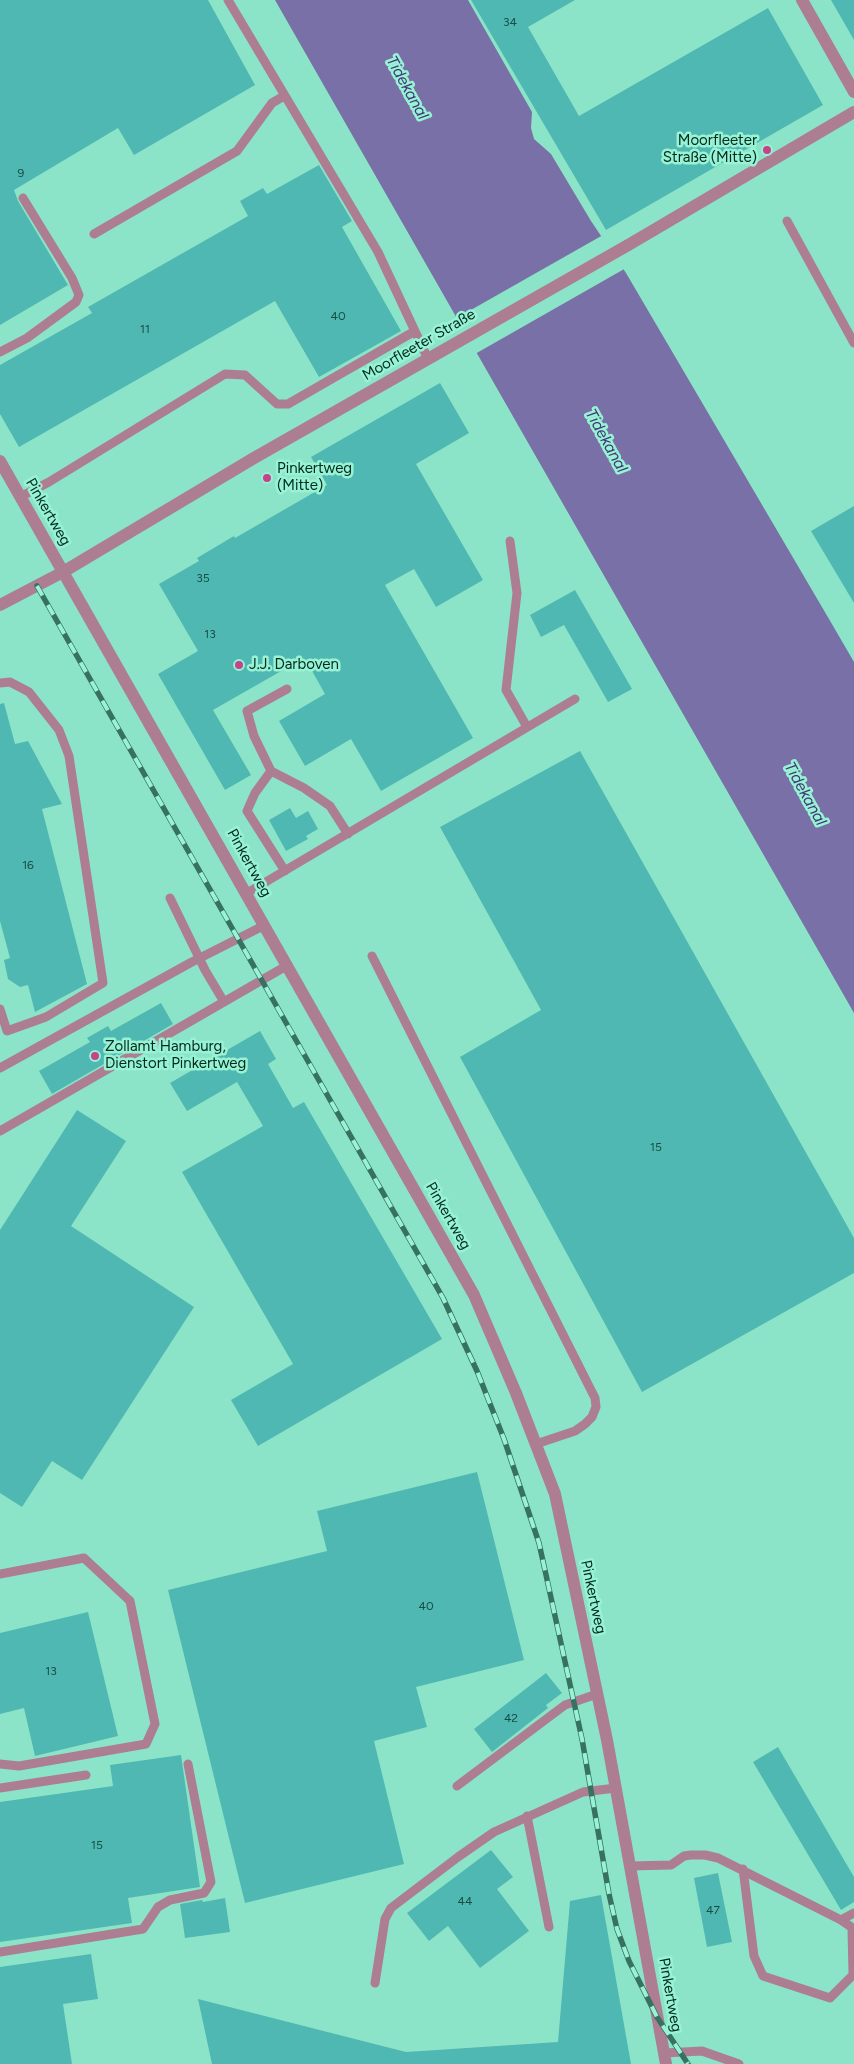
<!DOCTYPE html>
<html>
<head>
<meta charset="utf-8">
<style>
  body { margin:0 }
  canvas { display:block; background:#8be4c7 }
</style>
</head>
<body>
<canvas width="854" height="2064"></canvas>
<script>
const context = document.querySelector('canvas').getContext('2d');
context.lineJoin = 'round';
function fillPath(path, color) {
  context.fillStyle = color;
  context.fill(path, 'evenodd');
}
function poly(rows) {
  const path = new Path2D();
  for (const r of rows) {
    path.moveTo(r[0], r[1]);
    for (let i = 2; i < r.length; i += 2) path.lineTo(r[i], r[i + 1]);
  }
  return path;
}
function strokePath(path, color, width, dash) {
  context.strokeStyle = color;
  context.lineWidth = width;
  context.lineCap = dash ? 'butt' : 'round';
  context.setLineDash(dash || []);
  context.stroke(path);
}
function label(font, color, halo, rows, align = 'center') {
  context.font = font + ' Figtree,sans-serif';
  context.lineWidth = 5;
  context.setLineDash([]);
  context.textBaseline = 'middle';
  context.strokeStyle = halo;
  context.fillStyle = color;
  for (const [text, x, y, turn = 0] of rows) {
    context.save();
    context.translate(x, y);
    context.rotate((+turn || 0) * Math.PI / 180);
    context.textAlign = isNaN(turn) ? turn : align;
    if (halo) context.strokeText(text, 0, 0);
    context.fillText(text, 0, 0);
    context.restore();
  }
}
const water = poly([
  [275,0,468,0,532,112,531,128,534,139,551,154,591,221,626,273,829,619,854,662,854,1013]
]);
const pier = poly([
  [603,235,626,268,475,354,455,319]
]);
const building = poly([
  [0,0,208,0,255,85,134,155,118,128,14,190,18,201,68,285,0,325],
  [471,0,575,0,528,27,579,116,768,8,823,105,606,230],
  [831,0,854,0,854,40],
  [319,165,352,221,342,227,401,331,319,377,275,301,19,447,0,414,0,365,92,313,88,307,248,216,240,201,263,188,267,194],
  [440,383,469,433,416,464,483,580,436,607,414,569,385,585,473,738,381,791,351,739,305,766,279,721,325,694,307,662,297,662,213,710,251,775,225,790,158,674,198,651,159,584,199,561,197,558,234,536,235,538,327,485,311,457],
  [854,506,854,603,811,531],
  [575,590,632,689,608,702,564,625,541,637,530,615],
  [4,703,15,744,28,741,62,804,42,809,87,984,35,1012,28,985,20,987,8,979,4,960,10,958,0,921,0,704],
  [580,751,854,1238,854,1273,642,1392,460,1057,541,1010,440,827],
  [290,808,296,818,308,811,318,829,306,836,308,839,286,851,269,820],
  [161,1003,173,1024,52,1094,39,1071,90,1042,87,1038,108,1026,111,1031],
  [260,1031,276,1059,268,1064,293,1108,304,1102,442,1339,258,1446,231,1400,293,1364,182,1172,263,1126,237,1082,187,1111,170,1083],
  [77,1110,126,1141,71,1226,194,1307,82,1480,52,1461,22,1507,0,1493,0,1230],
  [477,1472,524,1660,416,1687,427,1727,374,1741,404,1864,245,1903,168,1590,327,1551,317,1511],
  [88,1612,118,1736,35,1756,24,1708,0,1714,0,1633],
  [546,1673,562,1693,546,1705,548,1708,492,1752,474,1729],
  [778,1747,854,1877,854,1902,841,1910,753,1762],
  [181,1755,200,1887,128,1898,132,1923,0,1942,0,1802,113,1786,110,1765],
  [491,1850,513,1877,497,1889,529,1931,480,1968,448,1926,429,1941,407,1913],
  [718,1873,732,1942,707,1947,694,1878],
  [601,1895,631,2064,212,2064,198,1999,406,2052,558,2042,570,1901],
  [225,1898,230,1932,185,1938,180,1904,202,1900,203,1902],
  [91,1954,98,1999,63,2004,72,2064,0,2064,0,1967]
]);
const service = poly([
  [228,0,378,252,428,359],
  [787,221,854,343],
  [94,234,237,151,272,103,284,96],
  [0,352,27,338,76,302,79,295,72,278,23,198],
  [20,497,49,482,225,374,245,375,277,404,288,404,415,331],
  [510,541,517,593,506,690,527,727],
  [0,683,10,682,29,692,59,730,69,756,103,983,46,1017,7,1031,0,1009],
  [287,689,247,711,254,736,271,771,304,788,330,806,348,834],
  [271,771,255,793,247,811,285,871],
  [247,893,575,699],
  [170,898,205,970,224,1002],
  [372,956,595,1398,596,1407,592,1417,585,1424,575,1431,536,1444],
  [0,1068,190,963,265,925],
  [0,1131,288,965],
  [0,1574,84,1558,130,1601,155,1724,146,1744,19,1766,0,1764],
  [457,1786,565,1705,597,1694],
  [0,1788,86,1775],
  [527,1816,549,1927],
  [630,1866,671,1865,684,1856,691,1855,705,1855,718,1858,841,1920,854,1929],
  [743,1869,754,1956,763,1976,830,1998,853,1975,852,1929],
  [841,1920,854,1913],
  [0,1952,143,1929,158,1907,170,1900,204,1893,211,1882,188,1764],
  [375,1983,385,1919,391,1908,458,1857,494,1832,583,1792,616,1788],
  [664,2053,702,2051,739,2064]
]);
const tertiary = poly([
  [802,0,854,92],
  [0,461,474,1295,516,1393,555,1494,607,1740,666,2064],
  [0,605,63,572,254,458,630,244,854,112]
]);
const rail = poly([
  [37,586,443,1298,477,1371,504,1439,539,1543,582,1739,609,1894,617,1929,629,1961,657,2017,688,2064]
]);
const markers = [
  [767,150,5,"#c6438a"],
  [267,478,5,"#c6438a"],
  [239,665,5,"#c6438a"],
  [95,1056,5,"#c6438a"]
];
const numberNames = [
  ["34",510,22],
  ["9",21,173],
  ["40",338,316],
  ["11",145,329],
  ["35",203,578],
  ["13",210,634],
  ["16",28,865],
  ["15",656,1147],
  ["40",426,1606],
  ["13",51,1671],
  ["42",511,1718],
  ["15",97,1845],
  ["44",465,1901],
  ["47",713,1910]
];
const poiNames = [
  ["Moorfleeter",757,141,"right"],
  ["Straße (Mitte)",757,158,"right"],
  ["Pinkertweg",277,469],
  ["(Mitte)",277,486],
  ["J.J. Darboven",249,665],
  ["Zollamt Hamburg,",105,1047],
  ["Dienstort Pinkertweg",105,1064]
];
const streetNames = [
  ["Moorfleeter Straße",419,345,-30],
  ["Pinkertweg",48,512,60],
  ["Pinkertweg",249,863,61],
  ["Pinkertweg",448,1216,60],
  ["Pinkertweg",593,1597,78],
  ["Pinkertweg",670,1995,80]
];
const waterNames = [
  ["Tidekanal",407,88,61],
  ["Tidekanal",606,441,61],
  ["Tidekanal",805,794,61]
];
fillPath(water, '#7870a6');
fillPath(pier, '#8be4c7');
fillPath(building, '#50b8b3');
strokePath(service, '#ad7e92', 9);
strokePath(tertiary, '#ad7e92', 12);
strokePath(rail, '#37715f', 5.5);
strokePath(rail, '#98f2d4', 4, [11]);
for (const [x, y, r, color] of markers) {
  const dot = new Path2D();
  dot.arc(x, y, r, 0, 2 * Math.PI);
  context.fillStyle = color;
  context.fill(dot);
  strokePath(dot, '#98f2d4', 2);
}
label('12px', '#164e44', null, numberNames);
label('15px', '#022a1f', '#98f2d4', poiNames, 'left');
label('15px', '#022a1f', '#98f2d4', streetNames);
label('italic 16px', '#443479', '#98f2d4', waterNames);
</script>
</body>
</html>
